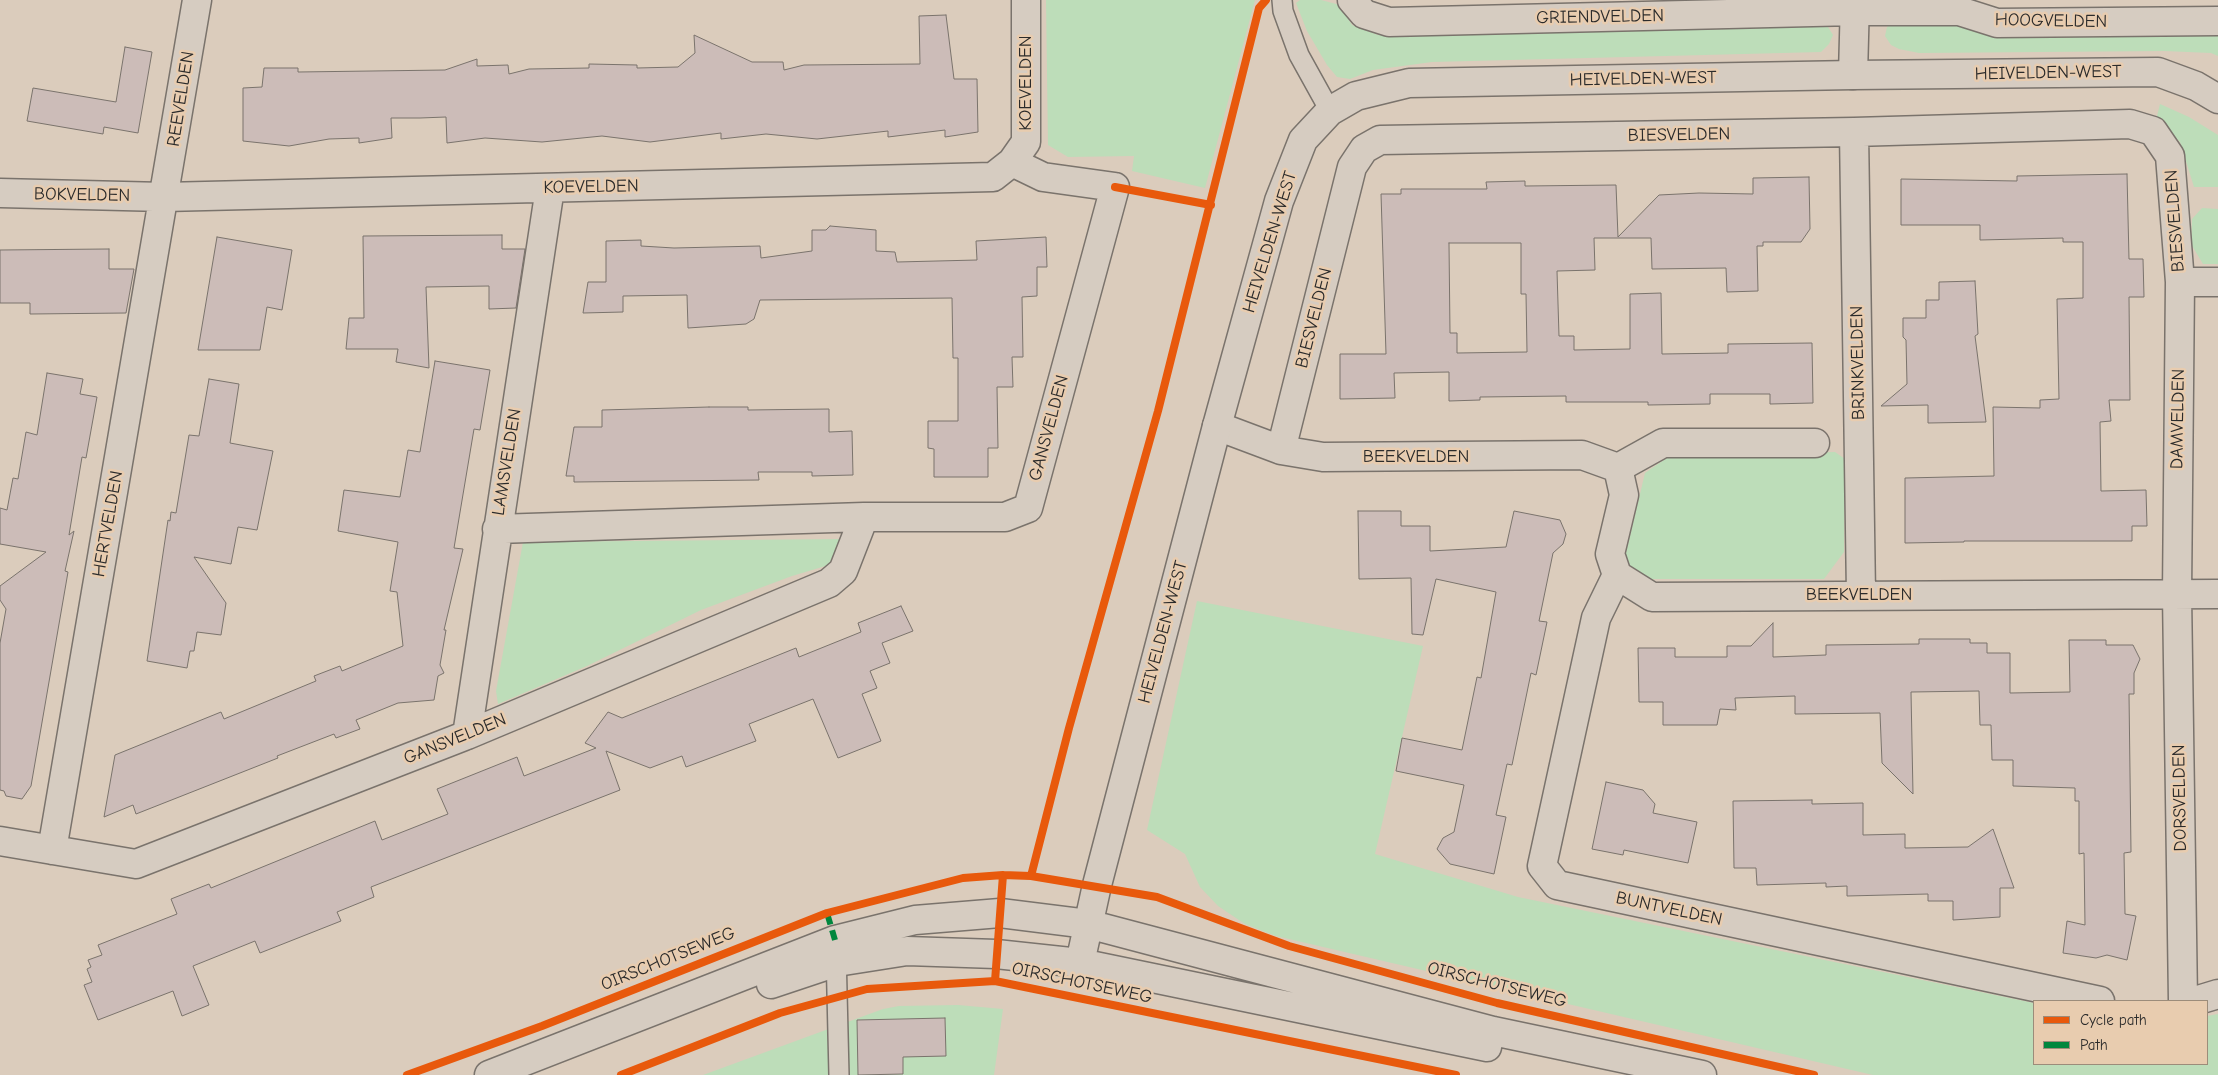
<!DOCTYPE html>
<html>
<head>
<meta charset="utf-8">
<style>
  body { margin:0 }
  #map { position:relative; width:2218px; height:1075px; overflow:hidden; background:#dbccbc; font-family:"Comic Neue",sans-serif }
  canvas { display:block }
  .legend { position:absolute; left:2033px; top:1000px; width:175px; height:65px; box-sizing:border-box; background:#e8ccaf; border:1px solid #9c8c7a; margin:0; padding:6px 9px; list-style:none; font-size:15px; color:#2b2b2b }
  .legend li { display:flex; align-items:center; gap:10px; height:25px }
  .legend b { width:25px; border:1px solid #9c8c7a }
</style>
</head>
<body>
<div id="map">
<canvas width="2218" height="1075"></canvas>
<ul class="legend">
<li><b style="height:6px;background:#e8590c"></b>Cycle path</li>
<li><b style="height:6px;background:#00873e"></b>Path</li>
</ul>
</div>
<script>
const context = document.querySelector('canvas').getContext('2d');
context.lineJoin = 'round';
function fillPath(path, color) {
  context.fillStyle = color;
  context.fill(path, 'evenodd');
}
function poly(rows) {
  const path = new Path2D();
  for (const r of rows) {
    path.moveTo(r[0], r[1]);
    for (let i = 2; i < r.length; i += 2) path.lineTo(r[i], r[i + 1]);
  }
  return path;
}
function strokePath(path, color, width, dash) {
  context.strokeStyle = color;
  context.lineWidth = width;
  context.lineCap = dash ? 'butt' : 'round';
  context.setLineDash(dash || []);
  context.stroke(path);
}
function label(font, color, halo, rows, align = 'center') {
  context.font = font + ' "Comic Neue",sans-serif';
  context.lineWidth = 5;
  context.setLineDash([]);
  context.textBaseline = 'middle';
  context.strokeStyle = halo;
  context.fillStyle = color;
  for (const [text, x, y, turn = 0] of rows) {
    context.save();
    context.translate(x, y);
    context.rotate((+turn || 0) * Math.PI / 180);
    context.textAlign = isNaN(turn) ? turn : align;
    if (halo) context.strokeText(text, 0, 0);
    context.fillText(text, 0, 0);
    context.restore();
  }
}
const green = poly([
  [1046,0,1255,0,1205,188,1132,171,1134,156,1068,157,1048,145],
  [1300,0,1321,0,1340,5,1352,25,1378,35,1733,29,1745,23,1819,22,1828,27,1833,35,1829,44,1821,52,1432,62,1373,70,1350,79,1337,77,1327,65,1307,31,1296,3],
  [1894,22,2218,28,2218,56,2211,53,2164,51,1919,53,1899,49,1891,45,1885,36,1887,27],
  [2160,104,2189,117,2218,135,2218,187,2194,187,2180,142,2156,120],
  [2202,208,2218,209,2218,264,2203,264,2191,244,2192,219],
  [1835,452,1845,459,1844,552,1824,579,1644,579,1624,561,1645,473,1668,457],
  [846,539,849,559,792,576,701,610,587,666,498,704,496,691,523,542],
  [1197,601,1423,646,1375,854,1518,897,2034,1003,2034,1064,2207,1064,2207,1016,2218,1014,2218,1075,1873,1075,1276,936,1245,924,1218,906,1200,887,1185,854,1147,830],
  [958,1005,1003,1009,994,1075,703,1075,883,1009,899,1006]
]);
const building = poly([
  [946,15,954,79,977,79,978,132,945,137,945,130,888,137,888,131,817,139,766,134,721,139,721,133,650,142,602,136,542,142,485,138,447,143,446,117,420,118,391,118,392,138,359,143,359,138,329,139,289,146,243,141,243,88,262,87,264,68,298,68,298,72,445,70,477,59,477,66,508,65,509,74,529,69,589,68,589,64,637,65,637,68,678,67,695,53,694,35,752,62,783,62,784,70,804,65,920,64,919,16,946,15],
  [125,47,152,52,138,133,104,127,103,134,27,121,33,88,116,102,125,47],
  [2127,174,2129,259,2143,259,2144,297,2129,297,2130,400,2109,400,2111,421,2100,422,2101,491,2146,490,2147,526,2132,526,2132,541,1964,541,1964,542,1905,543,1905,478,1994,476,1993,407,2040,408,2040,400,2059,399,2057,299,2083,298,2083,242,2063,242,2063,238,1980,240,1980,225,1901,225,1901,179,2017,181,2017,176,2127,174],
  [1809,177,1810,229,1801,242,1763,242,1763,246,1757,246,1758,291,1727,292,1726,268,1652,269,1651,238,1594,238,1595,270,1557,271,1559,336,1574,336,1574,350,1630,349,1630,294,1661,293,1662,354,1728,353,1728,344,1812,343,1813,403,1770,404,1770,394,1710,394,1710,404,1648,405,1648,402,1566,402,1566,396,1480,397,1480,400,1449,401,1449,372,1394,373,1395,398,1340,399,1340,354,1386,354,1381,194,1401,194,1401,189,1487,189,1486,182,1525,181,1525,186,1616,185,1618,237,1659,195,1699,193,1753,194,1753,178,1809,177],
  [1449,243,1521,243,1521,294,1526,294,1527,352,1457,353,1457,333,1450,333,1449,243],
  [830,226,876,230,876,251,895,252,897,262,977,260,976,241,1046,237,1047,267,1037,267,1037,296,1022,297,1023,357,1012,357,1013,387,997,387,998,448,988,448,988,477,934,477,934,449,928,448,928,421,958,421,958,358,953,358,952,298,760,300,754,319,746,324,688,328,687,295,623,296,623,312,583,313,588,282,606,282,606,241,641,240,641,246,674,248,760,246,761,258,812,251,812,230,826,230,830,226],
  [502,235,502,249,525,249,516,308,489,309,489,286,426,287,429,368,396,362,398,349,346,349,349,318,364,318,363,236,502,235],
  [217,237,292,250,282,310,267,307,260,350,198,350,217,237],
  [109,249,109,269,134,269,126,313,30,314,30,303,0,303,0,250,109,249],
  [1975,281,1978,334,1975,336,1986,422,1928,423,1928,405,1881,406,1907,384,1906,340,1903,337,1903,318,1926,318,1926,300,1939,300,1939,282,1975,281],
  [435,361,490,370,480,430,474,429,454,548,463,549,444,630,446,630,440,665,444,673,438,676,434,700,398,703,356,720,360,729,336,738,334,734,277,756,278,758,136,814,133,805,104,817,115,755,221,712,224,719,316,681,314,676,340,666,342,671,403,646,397,592,390,591,398,542,338,531,344,490,400,497,408,450,420,452,435,361],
  [47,373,83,379,80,394,97,397,86,458,82,457,69,535,74,531,65,571,68,572,31,786,22,799,6,796,4,791,0,790,0,643,6,609,0,600,0,586,46,552,0,544,0,508,7,510,13,478,18,479,26,432,37,435,47,373],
  [209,379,239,384,230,443,273,451,257,530,238,527,231,564,194,557,226,603,221,635,197,632,194,651,190,651,187,668,147,661,168,520,170,521,171,512,176,513,189,435,199,436,209,379],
  [709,407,748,407,748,410,829,409,829,432,852,431,853,475,812,476,812,472,758,472,759,480,574,482,574,476,566,476,574,427,602,427,602,410,709,407],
  [1358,511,1401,511,1401,526,1430,526,1430,551,1506,547,1514,511,1560,520,1566,534,1563,544,1553,553,1539,621,1547,622,1536,675,1531,673,1512,765,1507,764,1496,815,1506,817,1494,874,1450,864,1437,849,1443,838,1454,832,1464,785,1396,771,1402,738,1462,750,1477,677,1481,678,1496,592,1436,579,1423,635,1412,634,1411,578,1359,579,1358,511],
  [901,606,913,631,882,643,890,663,870,671,877,688,862,694,881,741,838,758,813,699,749,724,756,741,686,767,682,756,650,768,606,751,620,790,371,887,374,897,337,912,341,921,260,953,255,941,193,966,209,1005,182,1016,173,991,98,1020,84,985,92,982,87,969,91,967,88,960,102,955,98,945,177,914,171,899,209,884,211,888,375,821,382,840,448,814,437,789,517,757,524,776,596,748,585,743,608,712,622,718,796,648,799,657,861,632,858,623,901,606],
  [1773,623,1773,657,1826,655,1826,645,1919,644,1919,639,1970,639,1970,643,1987,643,1987,653,2010,653,2010,693,2070,692,2069,640,2106,640,2106,645,2133,645,2140,659,2134,673,2134,694,2129,694,2131,852,2124,853,2125,914,2136,916,2127,960,2107,955,2096,958,2063,953,2067,921,2085,925,2084,853,2079,854,2079,801,2075,801,2075,788,2013,786,2013,760,1992,760,1991,725,1980,725,1979,691,1911,692,1913,794,1882,763,1880,713,1795,714,1795,696,1735,698,1736,710,1720,709,1717,725,1663,725,1663,702,1639,702,1638,648,1675,648,1675,657,1727,657,1727,646,1751,646,1773,623],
  [1606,782,1643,790,1655,804,1653,813,1697,822,1688,863,1624,850,1623,855,1592,849,1606,782],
  [1812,800,1812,804,1863,803,1863,835,1905,834,1905,848,1968,847,1993,829,2014,888,2000,888,2000,917,1953,920,1953,901,1928,901,1928,894,1847,896,1847,886,1826,887,1826,883,1757,885,1756,868,1734,868,1733,801,1812,800],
  [945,1018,946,1056,903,1057,903,1074,858,1075,857,1020,945,1018]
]);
const lane = poly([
  [1282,0,1283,11,1299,55,1330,111],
  [836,951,839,1075]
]);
const street = poly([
  [1352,0,1364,14,1389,22,1855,11,1959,11,1997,23,2218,21],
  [1853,75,1855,0],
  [1854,132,1861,594],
  [0,193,164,197,993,177,1012,162,1026,142,1026,0],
  [1217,426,1281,450,1323,457,1582,455,1618,468,1624,495,1610,554,1617,575,1652,597,2218,594],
  [1281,450,1352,167,1364,149,1380,140,1854,132,2130,124,2153,131,2170,156,2180,282],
  [1618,468,1663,443,1815,443],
  [497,529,864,517,1005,517,1028,508,1115,187,1043,177,1012,162],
  [1617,575,1596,618,1542,866,1557,885,2100,1001],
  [467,735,550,188],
  [0,841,136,864,467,735,829,583,843,571,864,517],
  [52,850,197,0],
  [2183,1001,2177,594,2180,282,2218,282],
  [2195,1001,2218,994]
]);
const secondary = poly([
  [1080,963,1097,885,1217,426,1279,201,1303,140,1330,111,1356,96,1409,83,1853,75,2158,72,2196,86,2218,99],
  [771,984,837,962,907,951,996,954,1080,963,1487,1047],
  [489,1075,835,940,915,920,1000,913,1088,924,1493,1031,1702,1075]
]);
const quiet = poly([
  [827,913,835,940]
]);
const cycleway = poly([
  [1115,187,1211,205],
  [1031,876,1069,728,1158,411,1259,8,1266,0],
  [995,981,1003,875,1031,876,1157,897,1289,946,1497,1003,1814,1075],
  [407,1075,542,1026,827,913,963,878,1003,875],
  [621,1075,780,1013,867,989,995,981,1456,1075]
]);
const streetNames = [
  ["GRIENDVELDEN",1600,17,-1],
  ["HOOGVELDEN",2051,21,1],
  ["HEIVELDEN-WEST",2048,73,-1],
  ["HEIVELDEN-WEST",1643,79,-1],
  ["KOEVELDEN",1026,83,-90],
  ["REEVELDEN",181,99,-81],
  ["BIESVELDEN",1679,135,-1],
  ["KOEVELDEN",591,187,-1],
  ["BOKVELDEN",82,195,1],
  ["BIESVELDEN",2175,221,-94],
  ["HEIVELDEN-WEST",1270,242,-73],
  ["BIESVELDEN",1314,318,-76],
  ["BRINKVELDEN",1858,363,-91],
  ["DAMVELDEN",2178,419,-89],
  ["GANSVELDEN",1049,428,-75],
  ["BEEKVELDEN",1416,457],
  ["LAMSVELDEN",507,462,-81],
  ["HERTVELDEN",108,524,-80],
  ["BEEKVELDEN",1859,595],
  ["HEIVELDEN-WEST",1163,632,-75],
  ["GANSVELDEN",455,739,-22],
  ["DORSVELDEN",2180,798,-91],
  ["BUNTVELDEN",1669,909,12],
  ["OIRSCHOTSEWEG",668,959,-22],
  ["OIRSCHOTSEWEG",1082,983,12],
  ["OIRSCHOTSEWEG",1497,985,14]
];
fillPath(green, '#bdddb9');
fillPath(building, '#ccbcb8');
strokePath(building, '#7a736c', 1);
strokePath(lane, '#7a736c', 22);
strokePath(street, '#7a736c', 31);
strokePath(secondary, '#7a736c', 31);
strokePath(lane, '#d6ccc1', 19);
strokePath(street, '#d6ccc1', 28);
strokePath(secondary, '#d6ccc1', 28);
strokePath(quiet, '#00873e', 6, [12, 6]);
strokePath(cycleway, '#e8590c', 8);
label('18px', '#2b2b2b', '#e8ccaf', streetNames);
</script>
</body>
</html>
